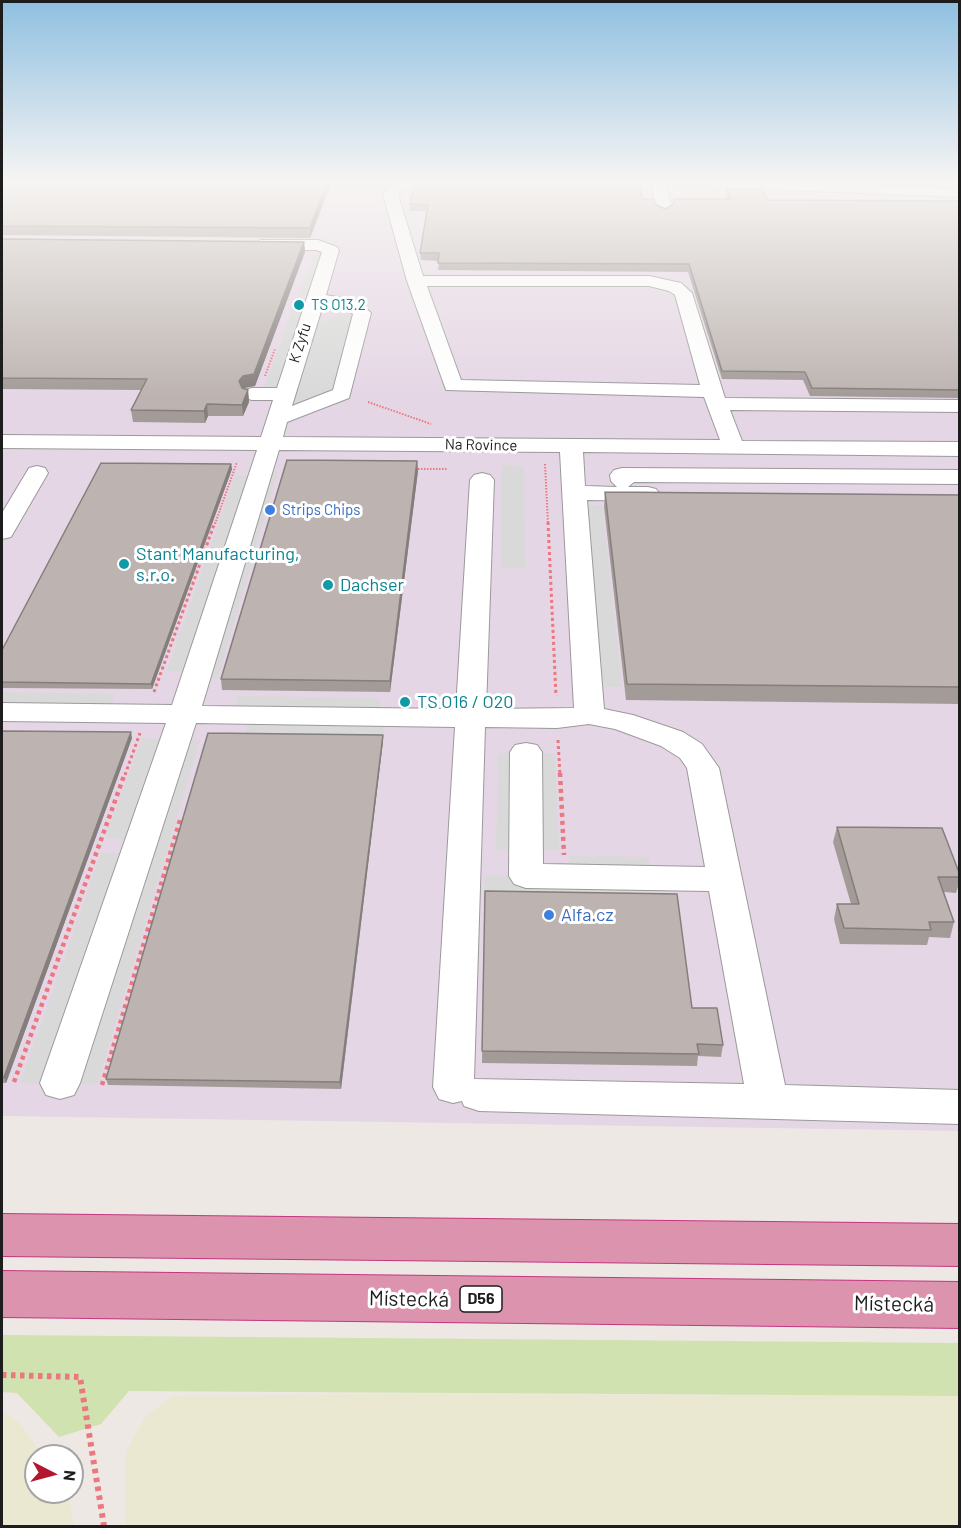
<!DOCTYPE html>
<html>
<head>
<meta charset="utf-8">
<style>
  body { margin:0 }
  #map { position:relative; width:961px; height:1528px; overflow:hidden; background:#ede8e4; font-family:Barlow,sans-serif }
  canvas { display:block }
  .frame { position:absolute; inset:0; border:3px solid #1d1d1d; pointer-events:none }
  .north { position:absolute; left:24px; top:1444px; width:60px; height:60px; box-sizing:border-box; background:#fff; border:2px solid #a5a5a5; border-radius:50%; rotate:96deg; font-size:16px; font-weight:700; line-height:24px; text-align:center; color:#1d1d1d }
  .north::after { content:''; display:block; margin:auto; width:21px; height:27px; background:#b41630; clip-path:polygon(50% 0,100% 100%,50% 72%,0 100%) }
</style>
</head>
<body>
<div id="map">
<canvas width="961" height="1528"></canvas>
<div class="frame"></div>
<div class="north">N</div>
</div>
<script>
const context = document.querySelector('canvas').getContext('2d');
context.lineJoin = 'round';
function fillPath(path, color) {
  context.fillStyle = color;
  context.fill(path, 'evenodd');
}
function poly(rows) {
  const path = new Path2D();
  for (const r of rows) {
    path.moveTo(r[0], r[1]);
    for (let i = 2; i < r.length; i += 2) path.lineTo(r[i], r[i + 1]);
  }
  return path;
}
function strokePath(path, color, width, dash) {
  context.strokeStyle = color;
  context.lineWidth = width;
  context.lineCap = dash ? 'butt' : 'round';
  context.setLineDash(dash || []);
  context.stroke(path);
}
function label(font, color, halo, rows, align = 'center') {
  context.font = font + ' Barlow,sans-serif';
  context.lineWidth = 6;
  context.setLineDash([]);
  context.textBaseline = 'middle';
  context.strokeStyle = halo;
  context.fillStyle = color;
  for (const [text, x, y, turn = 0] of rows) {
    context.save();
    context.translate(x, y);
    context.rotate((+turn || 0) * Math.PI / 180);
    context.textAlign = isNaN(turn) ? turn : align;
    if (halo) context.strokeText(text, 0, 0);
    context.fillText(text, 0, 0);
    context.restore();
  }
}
const industrial = poly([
  [2,182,959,182,959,1131,2,1116]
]);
const farmland = poly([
  [380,1394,959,1396,959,1526,126,1526,126,1452,145,1417,172,1396],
  [2,1412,17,1420,44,1456,36,1456,36,1492,68,1492,74,1526,2,1526]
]);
const grass = poly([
  [2,1335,959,1343,959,1396,129,1391,101,1424,59,1437,17,1393,2,1392]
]);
const parking = poly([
  [313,255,322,255,308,295,298,295],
  [292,309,303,309,276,387,264,388],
  [353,310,355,313,334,394,286,414,315,323],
  [502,465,524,466,525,569,501,568],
  [264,471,278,471,218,678,199,678],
  [235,476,254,476,191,672,167,671],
  [575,505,602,505,622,687,587,687],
  [2,692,115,694,111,704,2,703],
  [238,696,380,698,379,708,235,706],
  [248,723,386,724,383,735,245,733],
  [142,738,161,739,126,839,105,838],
  [183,739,200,740,97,1085,74,1084],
  [498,753,555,753,559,850,496,850],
  [101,853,122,853,45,1084,20,1083],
  [569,856,649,857,651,878,668,888,670,904,483,903,485,875,570,877]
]);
const pathFar3 = poly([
  [265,376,275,349],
  [368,402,431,424],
  [545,464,548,524],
  [415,469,447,469],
  [215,524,237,462]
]);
const pathFar2 = poly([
  [548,522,556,696],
  [154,692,215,522],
  [558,740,560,775],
  [125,775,140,733]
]);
const pathFar1 = poly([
  [560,773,564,855],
  [14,1082,125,773],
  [102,1085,180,820]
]);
const path = poly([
  [2,1375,80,1377,104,1526]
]);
const minor = poly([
  [396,182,456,182,449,186,405,189,398,195,423,276,649,276,681,283,692,293,725,398,960,400,960,412,730,410,742,441,960,442,960,456,583,452,585,486,617,487,611,481,610,475,614,470,622,468,960,470,960,484,634,482,628,487,648,487,656,489,660,494,656,499,648,501,587,500,604,709,633,715,683,732,702,744,719,768,785,1085,960,1090,960,1124,479,1111,464,1106,462,1101,453,1103,439,1099,433,1087,455,727,196,723,80,1083,74,1095,60,1099,46,1095,40,1083,166,723,2,721,2,703,172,705,257,450,2,448,2,435,261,437,273,400,252,400,245,398,242,394,245,390,252,388,277,388,322,252,316,250,260,250,252,245,260,240,318,240,337,247,339,250,326,295,358,301,371,313,349,398,287,422,283,437,720,440,704,397,446,390,407,281,383,194,396,182],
  [427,286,649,286,669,291,675,295,700,385,461,380,427,286],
  [323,305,346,309,353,314,333,390,292,406,323,305],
  [279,450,560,452,574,708,486,709,494,480,490,475,482,473,474,475,470,480,456,709,202,706,279,450],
  [589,724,615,729,661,746,680,758,687,768,705,867,543,864,542,752,537,745,526,743,515,745,510,752,509,876,514,884,526,888,709,891,744,1084,474,1079,485,727,557,728,589,724],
  [651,182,665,182,672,209,669,212,664,214,656,209,651,182],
  [679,182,790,182,960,189,960,197,686,186,679,182],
  [37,466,45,468,48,473,11,537,2,539,2,513,29,468,37,466]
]);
const highway = poly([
  [2,1214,960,1224,960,1266,2,1256,2,1214],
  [2,1271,960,1282,960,1328,2,1317,2,1271]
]);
const wall = poly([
  [2,182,330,186,310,238,2,235],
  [726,189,767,200,960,201,960,398,810,396,803,380,722,379,688,272,438,270,439,261,421,260,420,253,427,211,410,211,410,204,642,199,665,209,674,204,674,199,727,199,726,196],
  [2,239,304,242,305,252,255,386,244,388,248,390,249,402,243,416,208,416,205,423,133,422,131,410,141,390,2,389],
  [417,461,418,471,390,692,222,690,221,679],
  [231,464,232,469,152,689,2,688,2,650],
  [605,492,960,495,960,704,626,700,604,507],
  [2,731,132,738,6,1083,2,1083],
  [383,741,341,1089,108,1085,106,1079],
  [837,827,960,875,960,880,956,893,944,892,954,922,950,938,929,937,927,945,840,944,834,919,837,904,851,904,833,842],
  [485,891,692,1008,723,1045,721,1057,698,1056,697,1066,482,1063]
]);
const shadedWall = poly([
  [327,182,329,182,330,186,310,238,310,228],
  [304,242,305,252,255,386,244,388,240,393,239,381],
  [248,390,249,402,243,416,242,405],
  [207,404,208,416,205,423,204,411],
  [417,461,418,471,390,692,390,681],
  [231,464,232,469,152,689,151,684],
  [131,732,132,738,6,1083,4,1077],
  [383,735,383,741,341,1089,340,1082]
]);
const building = poly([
  [2,182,327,182,310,228,2,226,2,182],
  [434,182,639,182,642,199,654,199,655,204,665,209,674,204,674,199,731,199,726,189,762,189,767,200,960,201,960,390,812,388,805,372,722,371,689,264,438,263,439,253,420,253,428,205,410,204,414,184,434,182],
  [2,239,304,242,254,374,243,376,239,381,242,388,248,390,242,405,207,404,204,411,131,410,147,379,2,378,2,239],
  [287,460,417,461,390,681,221,679,287,460],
  [101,463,231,464,151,684,2,682,2,650,101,463],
  [605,492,960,495,960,687,627,684,605,492],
  [2,731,131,732,4,1077,2,1077,2,731],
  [208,733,383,735,340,1082,106,1079,208,733],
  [837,827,942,828,960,875,960,877,938,877,954,922,929,922,931,930,844,928,837,904,859,904,837,827],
  [485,891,677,894,692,1008,717,1008,723,1045,697,1044,699,1054,482,1051,485,891]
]);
const markers = [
  [299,305,6,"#0f9aa8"],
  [270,510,6,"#3f7fe0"],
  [124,564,6,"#0f9aa8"],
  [328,585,6,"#0f9aa8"],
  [405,702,6,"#0f9aa8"],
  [549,915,6,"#3f7fe0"]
];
const farCulturenames = [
  ["TS O13.2",311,305]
];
const farStreetnames = [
  ["K Zyfu",300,343,-72],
  ["Na Rovince",481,445,1]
];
const farShopnames = [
  ["Strips Chips",282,510]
];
const shields = [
  [481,1299,42]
];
const shieldNames = [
  ["D56",481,1299]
];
const cultureNames = [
  ["Stant Manufacturing,",136,554],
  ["s.r.o.",136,575],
  ["Dachser",340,585],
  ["TS O16 / O20",417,702]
];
const shopNames = [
  ["Alfa.cz",561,915]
];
const nearStreetnames = [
  ["Místecká",409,1299,1],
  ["Místecká",894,1304,1]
];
fillPath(industrial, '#e5d6e5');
fillPath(farmland, '#eae8d1');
fillPath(grass, '#d0e2af');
fillPath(parking, '#d9d9d9');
strokePath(minor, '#9a9a9a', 2);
strokePath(highway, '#c4377f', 2);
strokePath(pathFar3, '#ea787e', 2, [1.5, 1.5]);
strokePath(pathFar2, '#ea787e', 3, [3, 3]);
strokePath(pathFar1, '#ea787e', 4.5, [4, 4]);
strokePath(path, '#ea787e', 6, [4.5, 4.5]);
fillPath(minor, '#fff');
fillPath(highway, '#dc93ad');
fillPath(wall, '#a39b98');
fillPath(shadedWall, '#847e7c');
fillPath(building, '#bdb4b1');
strokePath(building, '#847e7c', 1.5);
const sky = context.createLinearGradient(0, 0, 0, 396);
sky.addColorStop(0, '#8fc0e1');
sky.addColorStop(0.46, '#f7f5f3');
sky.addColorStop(1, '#f7f5f300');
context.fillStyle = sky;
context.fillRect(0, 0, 961, 396);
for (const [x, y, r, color] of markers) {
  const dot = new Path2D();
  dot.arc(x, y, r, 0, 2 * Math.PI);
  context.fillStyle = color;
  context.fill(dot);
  strokePath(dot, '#fff', 2);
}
label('15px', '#0d838f', '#fff', farCulturenames, 'left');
label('15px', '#1d1d1d', '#fff', farStreetnames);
label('15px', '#366cbe', '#fff', farShopnames, 'left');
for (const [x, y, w] of shields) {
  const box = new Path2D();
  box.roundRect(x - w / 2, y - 13, w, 26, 4.5);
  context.fillStyle = '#fff';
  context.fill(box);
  strokePath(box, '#1d1d1d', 1.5);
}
label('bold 16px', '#1d1d1d', null, shieldNames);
label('18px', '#0d838f', '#fff', cultureNames, 'left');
label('18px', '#366cbe', '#fff', shopNames, 'left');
label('21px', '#1d1d1d', '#fff', nearStreetnames);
</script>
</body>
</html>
